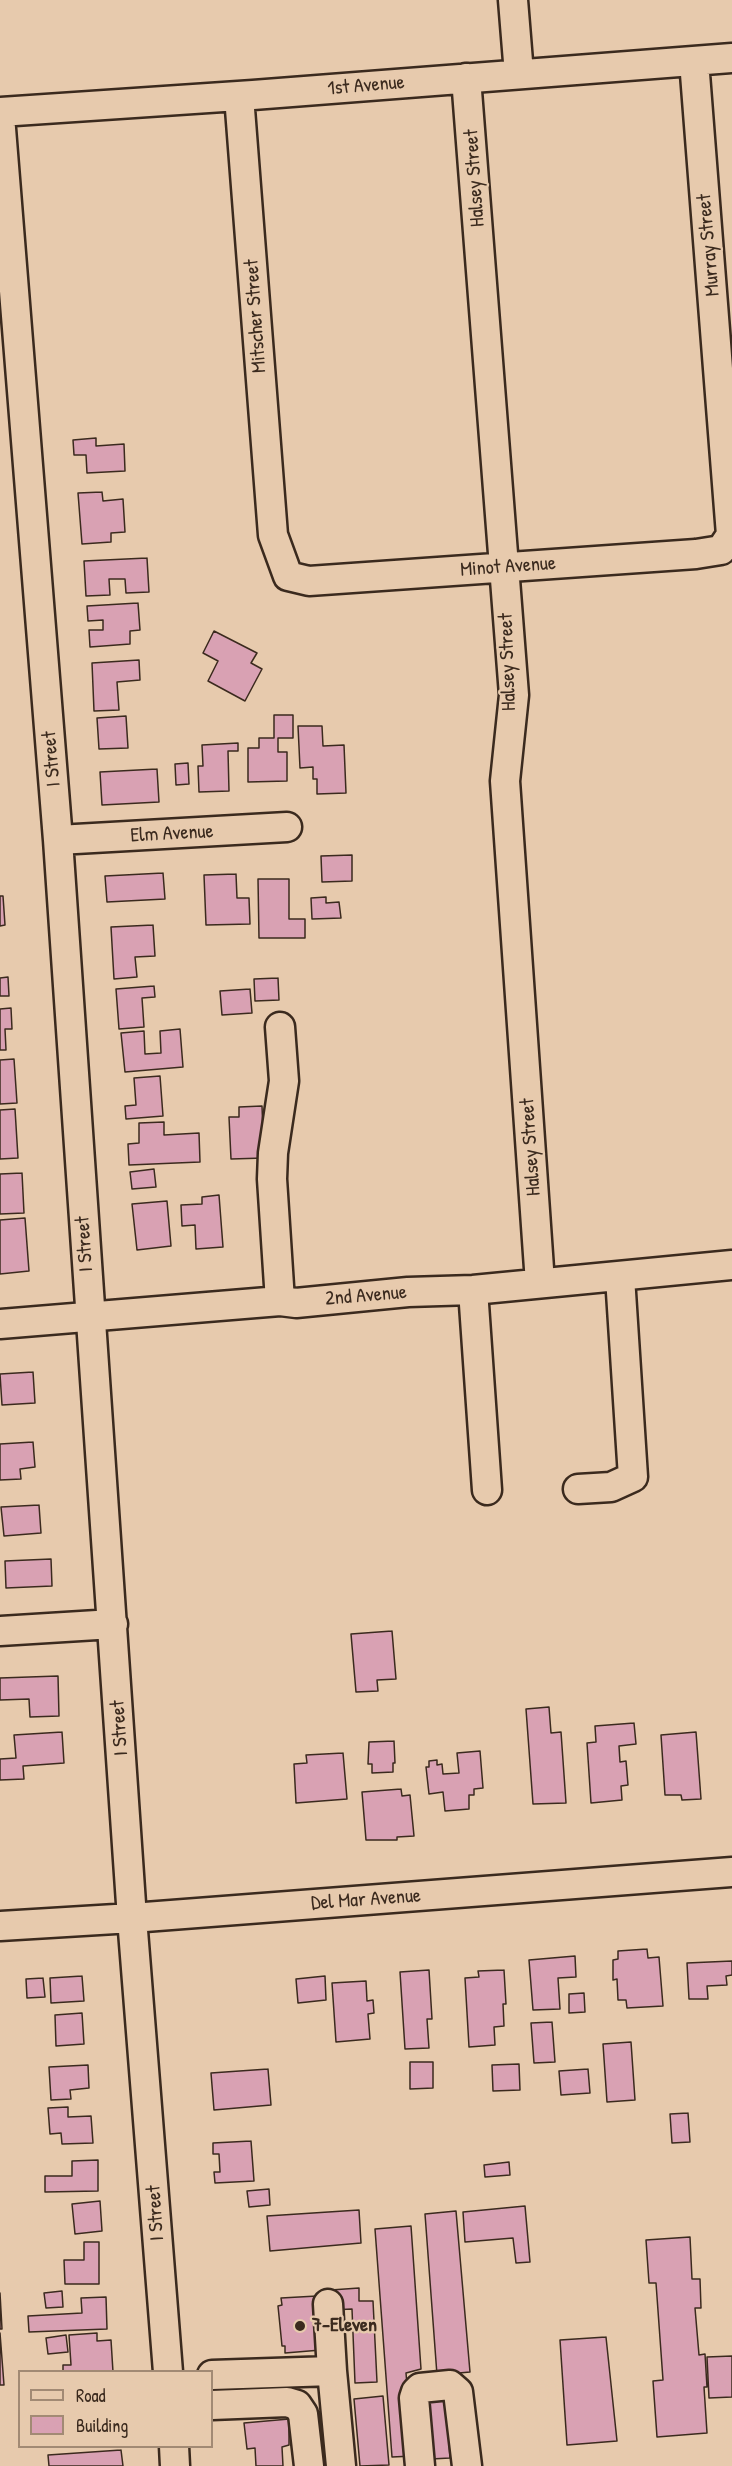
<!DOCTYPE html>
<html>
<head>
<meta charset="utf-8">
<style>
  body { margin:0 }
  #map { position:relative; width:732px; height:2466px; overflow:hidden; background:#e7caad; font-family:"Patrick Hand",sans-serif }
  canvas { display:block }
  .legend { position:absolute; left:18px; top:2370px; width:195px; height:78px; box-sizing:border-box; background:#e7caad; border:2px solid #a28a74; margin:0; padding:8px 10px; list-style:none; font-size:18px; color:#3b2a1e }
  .legend li { display:flex; align-items:center; gap:12px; height:30px }
  .legend b { width:30px; border:2px solid #a28a74 }
</style>
</head>
<body>
<div id="map">
<canvas width="732" height="2466"></canvas>
<ul class="legend">
<li><b style="height:8px;background:#e7caad"></b>Road</li>
<li><b style="height:16px;background:#d9a1b3"></b>Building</li>
</ul>
</div>
<script>
const context = document.querySelector('canvas').getContext('2d');
context.lineJoin = 'round';
function fillPath(path, color) {
  context.fillStyle = color;
  context.fill(path, 'evenodd');
}
function poly(rows) {
  const path = new Path2D();
  for (const r of rows) {
    path.moveTo(r[0], r[1]);
    for (let i = 2; i < r.length; i += 2) path.lineTo(r[i], r[i + 1]);
  }
  return path;
}
function strokePath(path, color, width, dash) {
  context.strokeStyle = color;
  context.lineWidth = width;
  context.lineCap = dash ? 'butt' : 'round';
  context.setLineDash(dash || []);
  context.stroke(path);
}
function label(font, color, halo, rows, align = 'center') {
  context.font = font + ' "Patrick Hand",sans-serif';
  context.lineWidth = 4.5;
  context.setLineDash([]);
  context.textBaseline = 'middle';
  context.strokeStyle = halo;
  context.fillStyle = color;
  for (const [text, x, y, turn = 0] of rows) {
    context.save();
    context.translate(x, y);
    context.rotate((+turn || 0) * Math.PI / 180);
    context.textAlign = isNaN(turn) ? turn : align;
    if (halo) context.strokeText(text, 0, 0);
    context.fillText(text, 0, 0);
    context.restore();
  }
}
const building = poly([
  [96,438,96,446,124,444,125,471,87,473,86,455,74,455,73,440,96,438],
  [102,492,103,501,123,499,125,532,111,533,111,542,82,544,78,493,102,492],
  [147,558,149,592,126,593,125,579,109,579,110,595,86,596,84,561,147,558],
  [138,603,140,630,130,631,130,644,90,647,89,630,103,630,103,620,88,621,87,606,138,603],
  [214,631,257,653,251,663,262,669,245,701,208,681,218,661,203,653,214,631],
  [139,660,140,680,117,682,119,710,94,711,92,663,139,660],
  [274,715,293,715,293,738,278,738,278,752,287,752,287,781,248,782,248,748,259,748,259,738,274,738,274,715],
  [126,716,128,748,99,749,97,718,126,716],
  [298,726,322,726,323,746,344,745,346,793,317,794,317,779,313,779,313,767,300,768,298,726],
  [238,743,238,751,228,751,229,791,199,792,198,766,203,766,202,745,238,743],
  [188,763,189,784,176,785,175,764,188,763],
  [157,769,159,802,102,805,100,772,157,769],
  [352,855,352,881,322,882,321,856,352,855],
  [163,873,165,899,107,902,105,876,163,873],
  [236,874,237,898,249,898,250,924,206,925,204,875,236,874],
  [258,879,289,879,289,919,305,919,305,938,259,938,258,879],
  [0,896,3,896,5,925,0,926,0,896],
  [326,897,326,903,339,902,341,918,312,919,311,898,326,897],
  [153,925,155,956,135,957,137,977,114,979,111,927,153,925],
  [8,977,9,996,0,996,0,978,8,977],
  [278,978,279,1000,255,1001,254,979,278,978],
  [154,986,155,997,142,998,144,1027,119,1029,116,989,154,986],
  [250,989,252,1013,222,1015,220,991,250,989],
  [11,1008,12,1029,5,1029,6,1050,0,1050,0,1009,11,1008],
  [180,1029,183,1067,125,1072,121,1033,144,1031,145,1054,161,1053,160,1031,180,1029],
  [14,1059,17,1103,0,1104,0,1060,14,1059],
  [160,1076,163,1116,126,1119,125,1106,136,1105,134,1078,160,1076],
  [262,1106,264,1158,231,1159,229,1117,239,1117,239,1107,262,1106],
  [15,1109,18,1158,0,1159,0,1110,15,1109],
  [164,1122,164,1135,199,1133,200,1162,129,1165,128,1144,139,1143,139,1123,164,1122],
  [154,1169,156,1187,132,1189,130,1172,154,1169],
  [22,1173,24,1213,0,1214,0,1174,22,1173],
  [219,1195,223,1247,196,1249,195,1225,182,1226,181,1205,202,1204,202,1197,219,1195],
  [167,1201,171,1246,137,1250,132,1204,167,1201],
  [25,1218,29,1271,0,1274,0,1220,25,1218],
  [33,1372,35,1403,2,1405,0,1374,33,1372],
  [33,1442,35,1467,20,1469,21,1479,0,1480,0,1444,33,1442],
  [39,1505,41,1533,4,1536,1,1507,39,1505],
  [51,1559,52,1586,6,1588,5,1561,51,1559],
  [392,1631,396,1679,377,1680,378,1691,356,1692,351,1634,392,1631],
  [58,1676,59,1716,30,1717,29,1699,0,1700,0,1678,58,1676],
  [549,1707,551,1733,561,1732,566,1803,533,1804,526,1709,549,1707],
  [634,1723,636,1744,619,1746,620,1762,626,1761,628,1785,621,1786,622,1800,591,1803,587,1743,596,1742,595,1726,634,1723],
  [62,1732,64,1763,23,1766,24,1779,0,1780,0,1759,16,1758,14,1735,62,1732],
  [696,1732,701,1799,682,1800,681,1795,665,1795,661,1735,696,1732],
  [394,1741,395,1763,393,1763,393,1772,372,1773,372,1764,368,1764,369,1742,394,1741],
  [480,1751,483,1788,474,1789,474,1795,469,1795,469,1809,445,1811,443,1792,429,1794,426,1767,429,1767,429,1761,437,1760,437,1765,442,1764,443,1774,459,1773,457,1753,480,1751],
  [343,1753,347,1799,296,1803,294,1764,307,1763,306,1755,343,1753],
  [401,1789,402,1796,410,1795,414,1836,397,1837,397,1840,366,1840,362,1792,401,1789],
  [647,1949,648,1958,659,1957,663,2006,627,2008,626,2000,618,2000,617,1979,613,1980,613,1960,618,1959,618,1951,647,1949],
  [575,1956,576,1977,558,1978,560,2009,533,2010,529,1960,575,1956],
  [732,1961,732,1975,726,1976,727,1985,707,1986,708,1999,689,1999,687,1963,732,1961],
  [429,1970,432,2019,427,2019,429,2048,405,2049,400,1972,429,1970],
  [504,1970,506,2004,503,2004,504,2026,494,2027,495,2045,469,2047,465,1978,479,1977,478,1971,504,1970],
  [82,1976,84,2001,51,2003,50,1978,82,1976],
  [325,1976,326,2000,298,2003,296,1979,325,1976],
  [43,1978,45,1997,27,1998,26,1979,43,1978],
  [366,1981,367,2001,373,2000,374,2013,368,2014,370,2039,336,2042,332,1983,366,1981],
  [584,1993,585,2012,569,2013,569,1994,584,1993],
  [82,2013,84,2044,56,2046,55,2015,82,2013],
  [552,2022,555,2062,534,2063,531,2023,552,2022],
  [631,2042,635,2100,607,2102,603,2044,631,2042],
  [410,2062,433,2062,433,2088,410,2089,410,2062],
  [519,2064,520,2090,493,2091,492,2065,519,2064],
  [88,2065,89,2088,70,2090,71,2099,51,2100,49,2067,88,2065],
  [268,2069,271,2105,214,2110,211,2073,268,2069],
  [588,2069,590,2093,561,2095,559,2071,588,2069],
  [68,2107,68,2117,91,2116,93,2143,62,2144,61,2133,50,2134,48,2108,68,2107],
  [688,2113,690,2142,672,2143,670,2114,688,2113],
  [251,2141,254,2181,215,2183,214,2172,220,2172,219,2154,213,2154,213,2143,251,2141],
  [98,2160,98,2191,45,2192,45,2176,72,2176,72,2161,98,2160],
  [509,2162,510,2175,485,2177,484,2165,509,2162],
  [269,2189,270,2205,249,2207,247,2191,269,2189],
  [100,2201,102,2231,75,2234,72,2204,100,2201],
  [525,2206,530,2262,516,2263,513,2238,465,2242,463,2212,525,2206],
  [359,2210,361,2243,270,2251,267,2216,359,2210],
  [456,2211,470,2372,437,2375,425,2214,456,2211],
  [411,2226,421,2369,406,2373,413,2456,392,2457,375,2229,411,2226],
  [690,2237,692,2279,700,2279,701,2308,695,2308,699,2355,705,2354,707,2387,704,2387,707,2433,657,2437,653,2381,663,2380,656,2283,649,2283,646,2240,690,2237],
  [84,2242,99,2242,99,2284,65,2284,64,2260,84,2260,84,2242],
  [359,2288,359,2301,373,2301,377,2382,355,2383,352,2309,332,2310,331,2290,359,2288],
  [62,2291,63,2307,46,2308,44,2293,62,2291],
  [0,2293,2,2329,0,2329,0,2293],
  [317,2296,321,2350,285,2353,285,2346,282,2346,278,2306,282,2305,281,2298,317,2296],
  [106,2297,107,2329,29,2332,28,2316,82,2313,81,2298,106,2297],
  [0,2333,4,2385,0,2385,0,2333],
  [97,2333,97,2341,111,2340,113,2372,63,2372,63,2365,71,2365,69,2335,97,2333],
  [66,2335,68,2352,48,2354,46,2338,66,2335],
  [606,2337,617,2441,567,2445,560,2340,606,2337],
  [732,2356,732,2397,709,2398,707,2357,732,2356],
  [383,2396,389,2465,360,2466,354,2399,383,2396],
  [446,2397,450,2458,431,2459,427,2398,446,2397],
  [289,2419,289,2445,282,2447,283,2466,256,2466,255,2448,247,2449,244,2423,289,2419],
  [121,2450,123,2466,49,2466,48,2455,121,2450]
]);
const minor = poly([
  [513,0,519,74],
  [466,78,514,695,505,781,540,1283],
  [239,96,273,535,288,576,309,581,696,554,721,550,731,535,694,61],
  [0,112,253,95,732,58],
  [0,116,58,840,132,1918,168,2372],
  [58,840,287,827],
  [473,1290,487,1490],
  [280,1301,272,1179,273,1153,284,1081,280,1027],
  [0,1324,280,1301,296,1303,408,1292,473,1290,732,1265],
  [578,1489,611,1487,633,1477,620,1277],
  [0,1631,113,1624],
  [0,1926,132,1918,732,1872],
  [332,2371,341,2466],
  [212,2375,332,2371,328,2304],
  [212,2405,287,2402,297,2405,303,2414,309,2466],
  [174,2446,175,2466],
  [420,2466,414,2398,416,2392,420,2388,450,2385,458,2392,467,2466]
]);
const markers = [
  [300,2326,6,"#3b2a1e"]
];
const streetNames = [
  ["1st Avenue",366,86,-5],
  ["Halsey Street",475,178,-94],
  ["Murray Street",709,245,-95],
  ["Mitscher Street",256,316,-94],
  ["Minot Avenue",508,567,-4],
  ["Halsey Street",508,662,-92],
  ["I Street",52,759,-95],
  ["Elm Avenue",172,834,-3],
  ["Halsey Street",531,1147,-94],
  ["I Street",85,1244,-94],
  ["2nd Avenue",366,1296,-5],
  ["I Street",120,1728,-94],
  ["Del Mar Avenue",366,1900,-4],
  ["I Street",156,2213,-94]
];
const poiNames = [
  ["7-Eleven",312,2326]
];
fillPath(building, '#d9a1b3');
strokePath(building, '#3b2a1e', 1.5);
strokePath(minor, '#3b2a1e', 33);
strokePath(minor, '#e7caad', 28);
for (const [x, y, r, color] of markers) {
  const dot = new Path2D();
  dot.arc(x, y, r, 0, 2 * Math.PI);
  context.fillStyle = color;
  context.fill(dot);
  strokePath(dot, '#e7caad', 2);
}
label('20px', '#3b2a1e', '#e7caad', streetNames);
label('bold 20px', '#3b2a1e', '#e7caad', poiNames, 'left');
</script>
</body>
</html>
